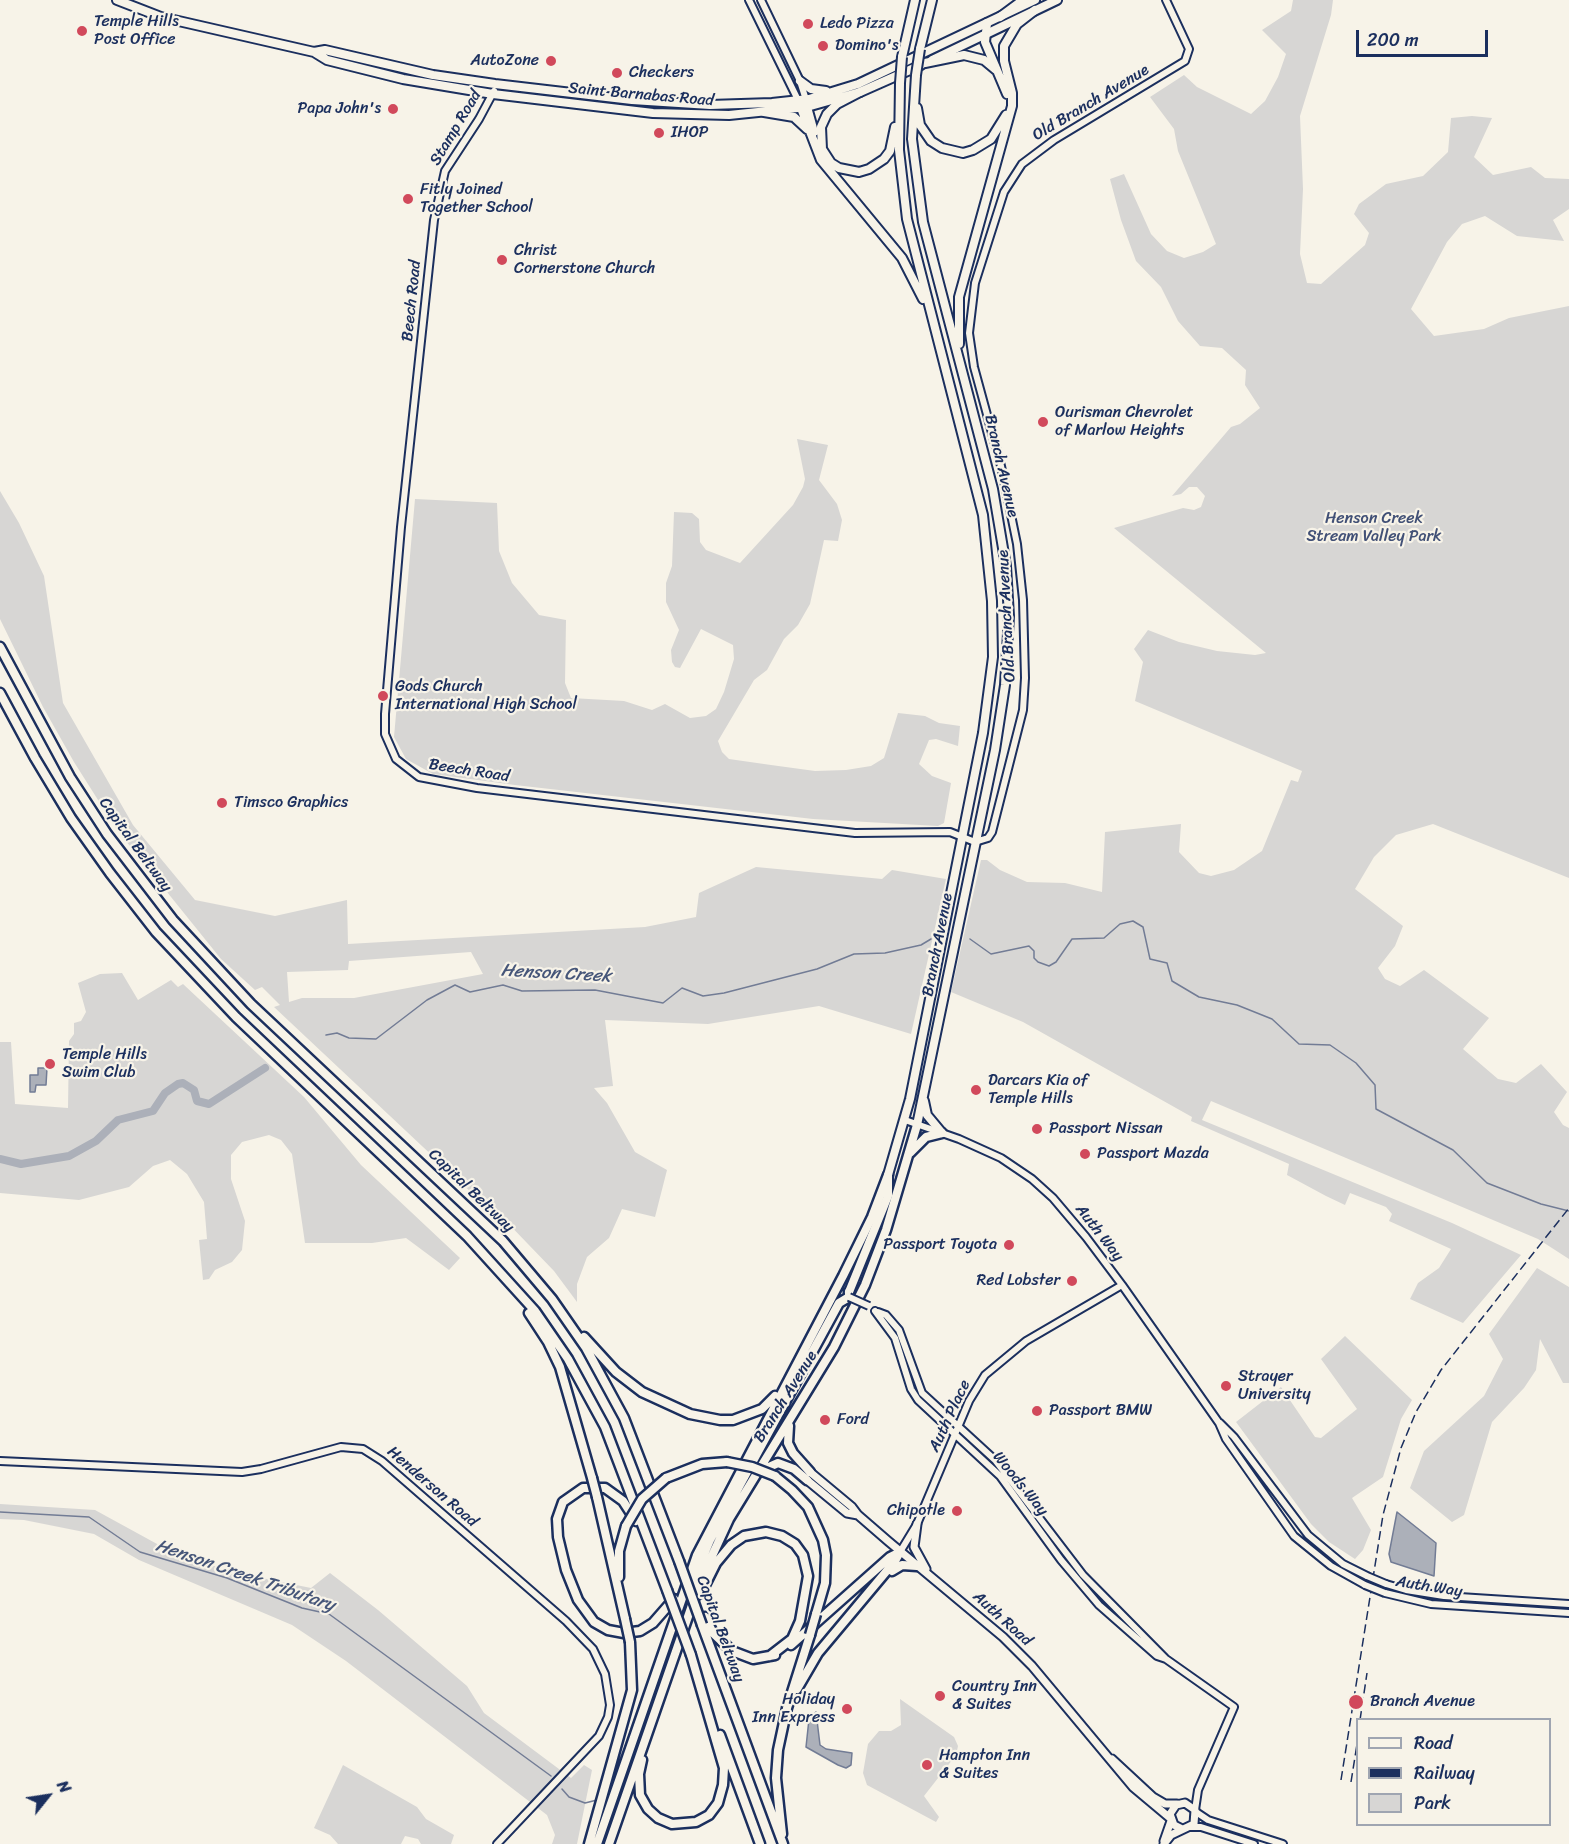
<!DOCTYPE html>
<html>
<head>
<meta charset="utf-8">
<style>
  body { margin:0 }
  #map { position:relative; width:1569px; height:1844px; overflow:hidden; background:#f7f3e8; font-family:Sriracha,sans-serif }
  canvas { display:block }
  .legend { position:absolute; left:1356px; top:1718px; width:195px; height:108px; box-sizing:border-box; background:#f7f3e8; border:2px solid #9fa5b1; margin:0; padding:8px 10px; list-style:none; font-size:18px; color:#1b2f5e }
  .legend li { display:flex; align-items:center; gap:12px; height:30px }
  .legend b { width:30px; border:2px solid #9fa5b1 }
  .north { position:absolute; left:18px; top:1766px; width:60px; height:60px; -webkit-text-stroke:4px #f7f3e8; paint-order:stroke; rotate:60deg; font-size:16px; font-weight:700; line-height:24px; text-align:center; color:#1b2f5e }
  .north::after { content:''; display:block; margin:auto; width:21px; height:27px; background:#1b2f5e; clip-path:polygon(50% 0,100% 100%,50% 72%,0 100%) }
  .scale { position:absolute; left:1356px; top:30px; width:132px; height:27px; box-sizing:border-box; border:3px solid #1b2f5e; border-top:0; padding-left:8px; font-size:18px; line-height:21px; white-space:nowrap; color:#1b2f5e; -webkit-text-stroke:4px #f7f3e8; paint-order:stroke }
</style>
</head>
<body>
<div id="map">
<canvas width="1569" height="1844"></canvas>
<ul class="legend">
<li><b style="height:8px;background:#f7f3e8"></b>Road</li>
<li><b style="height:8px;background:#1b2f5e"></b>Railway</li>
<li><b style="height:16px;background:#d7d6d4"></b>Park</li>
</ul>
<div class="north">N</div>
<div class="scale">200 m</div>
</div>
<script>
const context = document.querySelector('canvas').getContext('2d');
context.lineJoin = 'round';
function fillPath(path, color) {
  context.fillStyle = color;
  context.fill(path, 'evenodd');
}
function poly(rows) {
  const path = new Path2D();
  for (const r of rows) {
    path.moveTo(r[0], r[1]);
    for (let i = 2; i < r.length; i += 2) path.lineTo(r[i], r[i + 1]);
  }
  return path;
}
function strokePath(path, color, width, dash) {
  context.strokeStyle = color;
  context.lineWidth = width;
  context.lineCap = dash ? 'butt' : 'round';
  context.setLineDash(dash || []);
  context.stroke(path);
}
function label(font, color, halo, rows, align = 'center') {
  context.font = font + ' Sriracha,sans-serif';
  context.lineWidth = 4.5;
  context.setLineDash([]);
  context.textBaseline = 'middle';
  context.strokeStyle = halo;
  context.fillStyle = color;
  for (const [text, x, y, turn = 0] of rows) {
    context.save();
    context.translate(x, y);
    context.rotate((+turn || 0) * Math.PI / 180);
    context.textAlign = isNaN(turn) ? turn : align;
    if (halo) context.strokeText(text, 0, 0);
    context.fillText(text, 0, 0);
    context.restore();
  }
}
const green = poly([
  [1293,0,1333,0,1331,15,1300,116,1303,189,1300,254,1307,283,1321,284,1365,245,1369,233,1354,214,1359,204,1386,184,1423,176,1448,152,1451,118,1472,116,1492,118,1474,157,1493,175,1531,167,1545,178,1569,179,1569,209,1553,220,1564,241,1517,236,1485,216,1462,224,1447,242,1411,309,1434,336,1484,329,1509,318,1569,306,1569,878,1433,824,1396,835,1374,857,1355,889,1403,926,1395,946,1378,968,1385,979,1400,986,1424,970,1489,1018,1463,1049,1498,1079,1516,1083,1541,1064,1567,1092,1554,1112,1563,1125,1569,1128,1569,1259,1538,1239,1211,1101,1202,1120,1452,1223,1521,1255,1463,1323,1410,1299,1418,1283,1439,1268,1451,1249,1389,1221,1392,1214,1386,1207,1350,1193,1345,1205,1326,1196,1287,1175,1289,1164,1191,1121,1192,1117,1023,1022,951,992,981,860,987,860,1000,870,1027,882,1065,883,1102,892,1105,832,1181,824,1179,852,1199,873,1211,876,1234,870,1262,851,1291,780,1298,782,1302,771,1135,701,1143,662,1134,649,1148,630,1179,642,1217,651,1255,655,1266,653,1114,528,1183,508,1194,510,1201,507,1205,496,1197,487,1189,487,1181,494,1172,496,1231,427,1240,424,1260,408,1245,385,1246,370,1222,348,1200,346,1178,321,1161,287,1136,261,1121,220,1110,179,1124,174,1151,234,1167,251,1184,258,1203,252,1216,244,1178,151,1174,129,1150,97,1184,75,1197,87,1251,114,1265,101,1278,77,1286,54,1262,30,1291,11],
  [797,439,828,445,819,480,837,504,842,520,838,541,824,540,810,604,798,625,784,639,767,670,754,680,718,741,722,752,729,759,771,765,815,771,846,770,871,766,884,758,898,713,925,716,939,723,960,726,958,746,936,739,929,740,919,764,932,776,951,783,944,823,938,826,813,819,515,785,433,774,406,759,394,737,415,499,497,503,499,551,512,583,539,615,566,620,565,683,571,698,624,701,652,710,665,704,690,718,706,716,716,709,724,692,734,659,733,645,701,629,680,668,675,667,672,662,671,650,679,630,666,602,666,583,672,566,674,512,692,513,699,519,700,542,706,550,740,563,793,505,803,487,805,479],
  [0,491,19,523,44,576,63,703,133,825,195,900,275,916,347,900,348,944,645,927,696,917,699,893,756,867,882,879,892,870,946,879,911,1034,819,1006,708,1024,605,1020,613,1086,594,1088,607,1103,635,1152,667,1170,655,1217,622,1209,609,1238,587,1257,577,1284,577,1302,554,1271,501,1216,472,1193,274,1007,280,1005,262,987,255,990,221,959,117,830,74,762,43,707,0,619],
  [471,952,483,974,354,998,302,998,289,1002,287,972,348,970,349,961],
  [122,973,138,1000,171,980,178,987,183,984,304,1097,361,1165,460,1258,449,1270,406,1238,372,1243,305,1243,292,1154,281,1140,269,1135,242,1142,231,1155,231,1179,245,1221,242,1250,232,1262,215,1270,209,1279,203,1280,199,1240,207,1239,204,1202,187,1174,170,1160,153,1166,129,1187,79,1200,0,1193,0,1042,11,1042,15,1104,68,1108,69,1041,74,1034,74,1023,81,1021,86,1012,78,983,100,974],
  [1537,1268,1569,1287,1569,1383,1563,1383,1540,1339,1536,1370,1524,1388,1492,1422,1464,1515,1452,1522,1410,1488,1424,1451,1484,1396,1503,1359,1489,1334],
  [1345,1336,1412,1400,1401,1419,1383,1477,1352,1498,1371,1530,1363,1550,1355,1559,1329,1542,1311,1524,1236,1422,1281,1387,1315,1437,1321,1438,1357,1409,1321,1359],
  [0,1504,95,1510,179,1556,247,1575,311,1588,330,1573,378,1610,467,1686,484,1713,571,1778,584,1765,592,1770,577,1844,552,1844,555,1835,547,1815,346,1661,292,1625,139,1560,94,1534,24,1520,0,1519],
  [900,1699,954,1737,958,1746,956,1755,924,1796,939,1817,936,1822,867,1785,863,1773,868,1744,879,1731,891,1731,901,1725],
  [343,1765,417,1807,426,1819,454,1835,451,1844,421,1844,418,1839,405,1836,401,1844,338,1844,330,1835,314,1828]
]);
const water = poly([
  [38,1068,47,1068,46,1085,36,1085,35,1092,30,1092,30,1075,38,1075,38,1068],
  [1397,1512,1436,1543,1434,1576,1391,1562,1389,1554,1397,1512],
  [816,1712,820,1745,826,1749,852,1753,851,1765,846,1768,838,1765,806,1747,809,1719,816,1712]
]);
const stream = poly([
  [970,939,991,954,1029,946,1034,951,1034,958,1038,962,1049,966,1056,962,1072,939,1104,938,1120,924,1133,921,1143,927,1150,959,1167,963,1172,981,1199,997,1237,1005,1272,1019,1299,1044,1330,1045,1356,1063,1375,1085,1376,1109,1453,1150,1487,1183,1541,1204,1569,1211],
  [326,1035,337,1033,349,1038,376,1039,427,1000,455,985,470,992,503,985,522,991,595,990,663,1003,682,988,703,996,724,993,817,969,854,954,885,953,921,945,931,939],
  [0,1512,89,1517,140,1552,227,1578,302,1608,329,1614,551,1776],
  [562,1789,569,1797,585,1803,597,1800]
]);
const river = poly([
  [0,1159,21,1164,69,1156,96,1141,118,1120,153,1111,165,1093,178,1084,183,1083,194,1090,197,1101,209,1104,265,1068]
]);
const tertiary = poly([
  [749,0,799,102],
  [761,0,800,81,807,103],
  [494,91,479,119,445,171,434,220,401,527,385,714,385,734,396,759,419,777,477,788,855,833,950,832,975,842,988,838,992,832,1023,710,1025,678,1023,600,1017,544,1001,466,974,367,969,333,975,283,1004,192,1022,164,1054,140,1185,61,1189,49,1166,0],
  [905,1120,959,1139,1001,1158,1032,1179,1053,1198,1086,1237,1122,1285,1219,1423,1226,1439,1294,1536,1331,1566,1365,1585],
  [875,1311,895,1338,911,1389,918,1400,1000,1476,1061,1560,1099,1605,1157,1656,1166,1659,1234,1707,1198,1790,1195,1810],
  [878,1312,886,1315,899,1330,922,1393,995,1460,1083,1575,1165,1658],
  [1220,1423,1234,1437,1308,1535,1343,1564,1367,1576],
  [0,1461,242,1472,261,1469,341,1447,363,1449,382,1461,566,1621,593,1649,605,1674,610,1705,608,1717,599,1736,497,1844],
  [900,1552,917,1524,969,1401,985,1375,1026,1341,1122,1285],
  [1386,1584,1406,1590,1444,1596,1569,1604],
  [1385,1593,1431,1604,1569,1613],
  [1196,1812,1208,1820,1283,1844],
  [1190,1827,1201,1827,1254,1844]
]);
const secondary = poly([
  [810,1472,852,1507,858,1515,888,1541,1003,1637,1032,1666,1133,1787,1170,1818],
  [807,1480,847,1513,858,1515],
  [917,1524,914,1547,926,1569],
  [1112,1759,1153,1797,1165,1804,1177,1804],
  [1164,1841,1171,1821],
  [1164,1844,1171,1835,1194,1824,1195,1810,1185,1803,1176,1805,1170,1814,1174,1825,1182,1829]
]);
const primary = poly([
  [117,0,161,17,314,52,327,60,403,79,493,94,653,113,729,115,807,107,860,92,921,65],
  [314,52,325,50,433,75,495,84,632,100,710,105,772,103,809,99,858,84,1035,0],
  [932,60,1057,0],
  [800,81,811,89,826,91]
]);
const trunk = poly([
  [1000,17,1023,0],
  [987,23,985,42,1007,94],
  [920,49,932,0],
  [902,57,915,0],
  [925,63,964,55,984,60,996,70],
  [916,75,912,139,923,222,993,489,1006,566,1009,616,1005,685,995,750,917,1125],
  [807,107,814,132],
  [801,108,821,160,902,258,923,299],
  [917,108,920,125,931,141,942,148,963,153,973,150,991,139,1006,115],
  [764,112,794,117,807,129],
  [820,146,831,163,839,168,859,172,869,169,884,159,890,151,895,127],
  [822,149,821,127,827,114,837,104,860,92],
  [959,344,959,297,1012,106,1012,93,1004,61,1004,46,1017,24,1035,10],
  [924,1101,927,1115,942,1133],
  [849,1292,888,1196,888,1175,910,1099,983,733,993,657,992,601,983,515,907,219,899,150,900,83]
]);
const motorway = poly([
  [0,647,70,777,107,834,173,920,251,1004,503,1241,552,1299,586,1348,624,1418,679,1561],
  [0,693,35,758,71,818,110,873,156,932,236,1017,467,1236,535,1311,568,1359,605,1427,667,1590],
  [910,1153,926,1137,942,1133],
  [529,1313,548,1342,560,1367,592,1478],
  [584,1337,616,1372,642,1392,690,1414,720,1420,733,1420,762,1409,775,1396],
  [789,1426,788,1443,793,1453,810,1472],
  [758,1472,778,1463,794,1469,807,1480],
  [775,1476,792,1490,808,1507,823,1540,826,1555,825,1583,816,1614],
  [666,1478,702,1464,727,1462],
  [597,1497,625,1619],
  [636,1521,623,1501,605,1488,583,1488,563,1502,557,1519,558,1537,566,1570,578,1600,594,1622,608,1630,624,1633,640,1631,653,1623,674,1599],
  [892,1571,902,1565,917,1566],
  [619,1577,619,1551,626,1526],
  [689,1590,710,1540,839,1303,849,1297,849,1292],
  [701,1593,716,1563,731,1545,744,1536,766,1532,782,1536,795,1544,803,1555,808,1576,800,1621,792,1639,770,1656],
  [705,1617,713,1633,732,1651,753,1659,775,1655],
  [702,1625,783,1844],
  [791,1645,890,1557,900,1552],
  [797,1689,818,1653,895,1561,900,1552],
  [720,1735,760,1844],
  [642,1760,639,1774,640,1795,648,1809,658,1818,672,1824,696,1822,709,1815,718,1803,723,1785,724,1768,691,1655],
  [782,1834,776,1778,778,1750,787,1708,810,1635],
  [589,1844,632,1690,630,1642],
  [597,1844,697,1555,843,1276,872,1217,888,1175],
  [609,1844,700,1582,729,1519,834,1347,865,1285,886,1230,917,1125]
]);
const rail = poly([
  [1360,1720,1367,1673],
  [1341,1780,1383,1515,1401,1448,1416,1412,1441,1370,1569,1208],
  [1351,1782,1358,1738]
]);
const tertiaryBridge = poly([
  [849,1297,869,1306],
  [1367,1576,1386,1584],
  [1365,1585,1385,1593]
]);
const trunkBridge = poly([
  [916,75,920,49],
  [900,83,902,57]
]);
const motorwayBridge = poly([
  [727,1462,752,1467,775,1476],
  [592,1478,597,1497],
  [626,1526,642,1499,666,1478],
  [679,1561,702,1625],
  [667,1590,691,1655],
  [625,1619,630,1642],
  [810,1635,816,1614]
]);
const markers = [
  [808,24,6,"#d1495b"],
  [82,31,6,"#d1495b"],
  [823,46,6,"#d1495b"],
  [551,61,6,"#d1495b"],
  [617,73,6,"#d1495b"],
  [393,109,6,"#d1495b"],
  [659,133,6,"#d1495b"],
  [408,199,6,"#d1495b"],
  [502,260,6,"#d1495b"],
  [1043,422,6,"#d1495b"],
  [383,696,6,"#d1495b"],
  [222,803,6,"#d1495b"],
  [50,1064,6,"#d1495b"],
  [976,1090,6,"#d1495b"],
  [1037,1129,6,"#d1495b"],
  [1085,1154,6,"#d1495b"],
  [1009,1245,6,"#d1495b"],
  [1072,1281,6,"#d1495b"],
  [1226,1386,6,"#d1495b"],
  [1037,1411,6,"#d1495b"],
  [825,1420,6,"#d1495b"],
  [957,1511,6,"#d1495b"],
  [940,1696,6,"#d1495b"],
  [1356,1702,8,"#d1495b"],
  [847,1709,6,"#d1495b"],
  [927,1765,6,"#d1495b"]
];
const poiNames = [
  ["Temple Hills",94,22],
  ["Post Office",94,40],
  ["Ledo Pizza",820,24],
  ["Domino's",835,46],
  ["AutoZone",539,61,"right"],
  ["Checkers",629,73],
  ["Papa John's",381,109,"right"],
  ["IHOP",671,133],
  ["Fitly Joined",420,190],
  ["Together School",420,208],
  ["Christ",514,251],
  ["Cornerstone Church",514,269],
  ["Ourisman Chevrolet",1055,413],
  ["of Marlow Heights",1055,431],
  ["Gods Church",395,687],
  ["International High School",395,705],
  ["Timsco Graphics",234,803],
  ["Temple Hills",62,1055],
  ["Swim Club",62,1073],
  ["Darcars Kia of",988,1081],
  ["Temple Hills",988,1099],
  ["Passport Nissan",1049,1129],
  ["Passport Mazda",1097,1154],
  ["Passport Toyota",997,1245,"right"],
  ["Red Lobster",1060,1281,"right"],
  ["Strayer",1238,1377],
  ["University",1238,1395],
  ["Passport BMW",1049,1411],
  ["Ford",837,1420],
  ["Chipotle",945,1511,"right"],
  ["Country Inn",952,1687],
  ["& Suites",952,1705],
  ["Holiday",835,1700,"right"],
  ["Inn Express",835,1718,"right"],
  ["Branch Avenue",1370,1702],
  ["Hampton Inn",939,1756],
  ["& Suites",939,1774]
];
const streetNames = [
  ["Saint Barnabas Road",641,95,5],
  ["Old Branch Avenue",1091,103,-31],
  ["Stamp Road",456,128,-59],
  ["Beech Road",412,301,-84],
  ["Branch Avenue",1001,466,77],
  ["Old Branch Avenue",1007,616,-93],
  ["Beech Road",469,771,9],
  ["Capital Beltway",135,845,54],
  ["Branch Avenue",938,945,-79],
  ["Capital Beltway",471,1191,44],
  ["Auth Way",1099,1233,52],
  ["Branch Avenue",786,1397,-58],
  ["Auth Place",950,1416,-65],
  ["Woods Way",1020,1484,51],
  ["Henderson Road",432,1487,41],
  ["Auth Way",1429,1587,9],
  ["Auth Road",1002,1619,42],
  ["Capital Beltway",720,1629,70]
];
const parkNames = [
  ["Henson Creek",1374,519],
  ["Stream Valley Park",1374,537]
];
const waterNames = [
  ["Henson Creek",556,974,3],
  ["Henson Creek Tributary",245,1576,19]
];
fillPath(green, '#d7d6d4');
fillPath(water, '#acb0b9');
strokePath(water, '#727c95', 1.5);
strokePath(stream, '#727c95', 1.5);
strokePath(river, '#acb0b9', 8);
strokePath(tertiary, '#1b2f5e', 10);
strokePath(secondary, '#1b2f5e', 11);
strokePath(primary, '#1b2f5e', 12);
strokePath(trunk, '#1b2f5e', 12);
strokePath(motorway, '#1b2f5e', 13);
strokePath(tertiary, '#f7f3e8', 6);
strokePath(secondary, '#f7f3e8', 7);
strokePath(primary, '#f7f3e8', 8);
strokePath(trunk, '#f7f3e8', 8);
strokePath(motorway, '#f7f3e8', 8);
strokePath(rail, '#1b2f5e', 1.5, [9, 4.5]);
strokePath(tertiaryBridge, '#1b2f5e', 10, []);
strokePath(trunkBridge, '#1b2f5e', 12, []);
strokePath(motorwayBridge, '#1b2f5e', 13, []);
strokePath(tertiaryBridge, '#f7f3e8', 6);
strokePath(trunkBridge, '#f7f3e8', 8);
strokePath(motorwayBridge, '#f7f3e8', 8);
for (const [x, y, r, color] of markers) {
  const dot = new Path2D();
  dot.arc(x, y, r, 0, 2 * Math.PI);
  context.fillStyle = color;
  context.fill(dot);
  strokePath(dot, '#f7f3e8', 2);
}
label('16px', '#1b2f5e', '#f7f3e8', poiNames, 'left');
label('16px', '#1b2f5e', '#f7f3e8', streetNames);
label('16px', '#415076', '#f7f3e8', parkNames);
label('italic 18px', '#465679', '#f7f3e8', waterNames);
</script>
</body>
</html>
